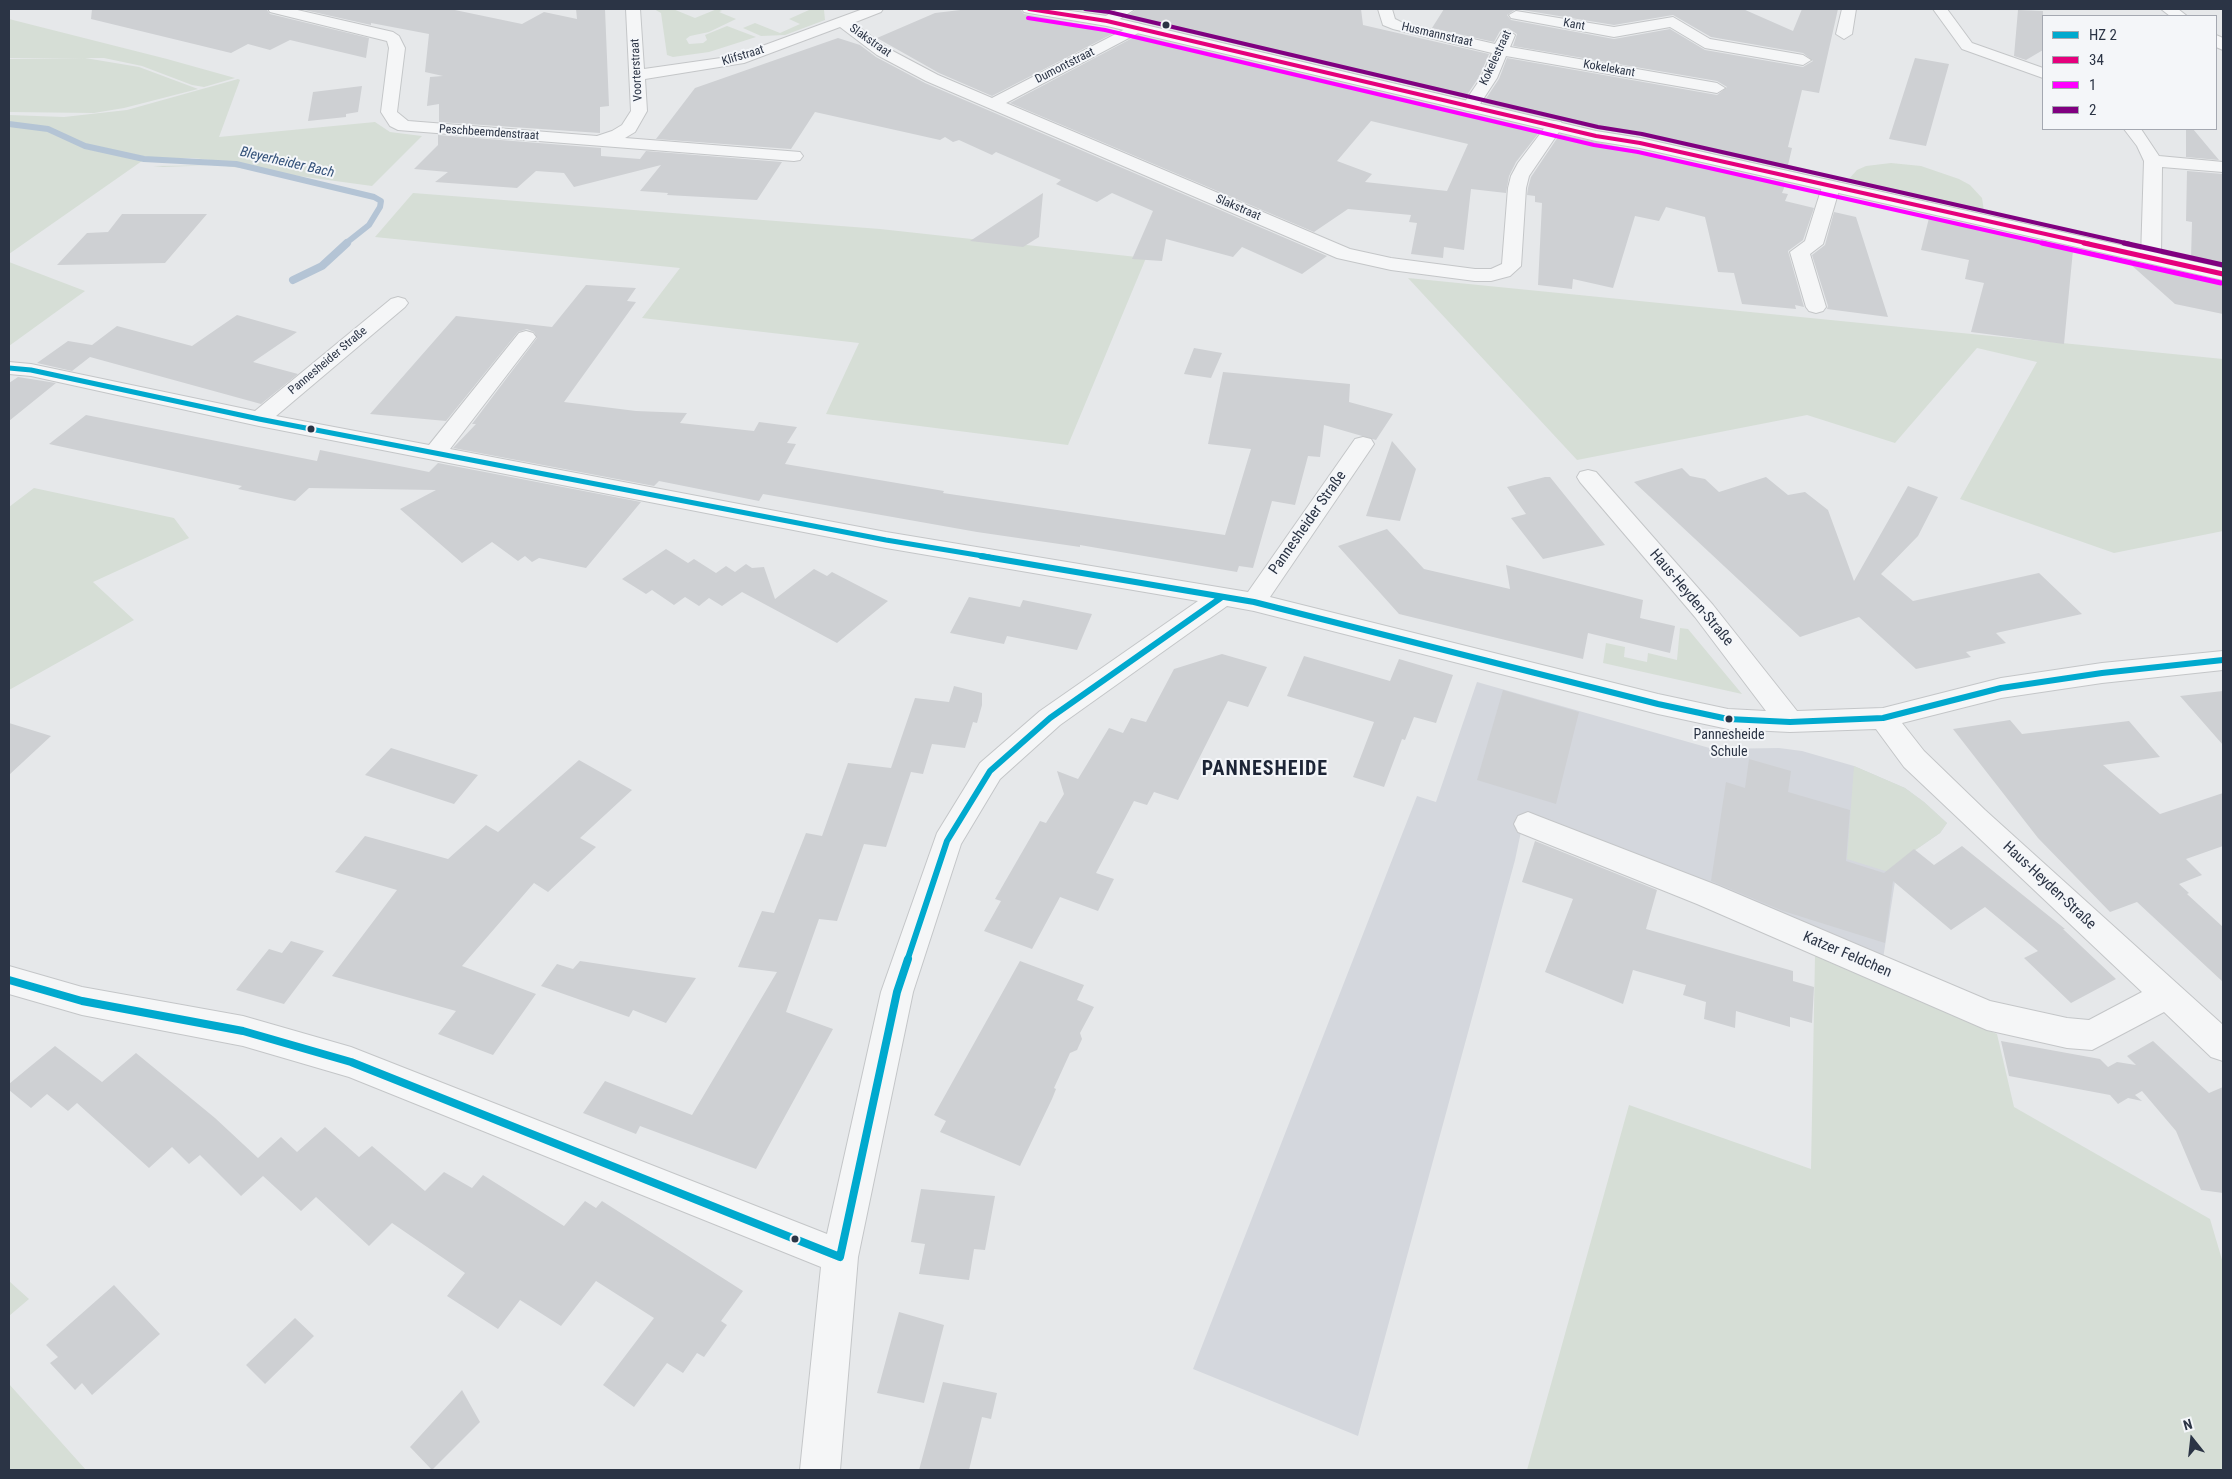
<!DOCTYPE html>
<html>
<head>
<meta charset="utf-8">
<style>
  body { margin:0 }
  #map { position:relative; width:2232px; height:1479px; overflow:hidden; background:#e6e8ea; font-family:"Roboto Condensed",sans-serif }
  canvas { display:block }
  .frame { position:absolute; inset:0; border:10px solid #2b3445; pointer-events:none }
  .legend { position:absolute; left:2042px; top:15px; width:175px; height:115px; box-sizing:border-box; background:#f4f6f9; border:1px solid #a4a8b1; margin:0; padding:6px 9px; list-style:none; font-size:15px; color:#2b3445 }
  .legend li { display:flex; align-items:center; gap:10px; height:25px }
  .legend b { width:25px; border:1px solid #a4a8b1 }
  .north { position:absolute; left:2167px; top:1414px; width:50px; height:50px; -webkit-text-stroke:4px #f4f6f9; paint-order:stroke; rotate:344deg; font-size:14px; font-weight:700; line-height:20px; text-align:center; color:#2b3445 }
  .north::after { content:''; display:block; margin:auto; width:18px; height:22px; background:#2b3445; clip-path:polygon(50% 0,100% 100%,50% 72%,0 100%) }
</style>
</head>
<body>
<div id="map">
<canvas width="2232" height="1479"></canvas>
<div class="frame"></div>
<ul class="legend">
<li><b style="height:6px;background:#00a9ce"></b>HZ 2</li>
<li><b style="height:6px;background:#e5007d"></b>34</li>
<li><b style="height:6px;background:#f0f"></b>1</li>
<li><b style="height:6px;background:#800080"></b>2</li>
</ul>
<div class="north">N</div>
</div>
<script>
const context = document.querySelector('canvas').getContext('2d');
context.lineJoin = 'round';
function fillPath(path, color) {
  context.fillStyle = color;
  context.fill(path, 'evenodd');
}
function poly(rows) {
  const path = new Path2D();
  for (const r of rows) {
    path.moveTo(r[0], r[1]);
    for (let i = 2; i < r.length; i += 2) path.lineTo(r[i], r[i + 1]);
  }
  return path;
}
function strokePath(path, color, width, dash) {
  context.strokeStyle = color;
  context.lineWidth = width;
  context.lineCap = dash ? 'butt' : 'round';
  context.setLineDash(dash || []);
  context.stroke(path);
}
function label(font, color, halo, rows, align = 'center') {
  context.font = font + ' "Roboto Condensed",sans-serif';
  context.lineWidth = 4;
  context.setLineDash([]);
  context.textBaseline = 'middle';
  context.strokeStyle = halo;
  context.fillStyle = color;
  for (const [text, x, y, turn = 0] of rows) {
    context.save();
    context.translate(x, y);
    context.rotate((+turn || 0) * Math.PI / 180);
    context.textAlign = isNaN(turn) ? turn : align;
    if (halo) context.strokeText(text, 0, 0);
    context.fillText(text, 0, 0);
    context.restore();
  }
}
const built = poly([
  [1477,682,1713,749,1779,748,1802,751,1854,766,1905,788,1924,802,1947,823,1940,833,1898,862,1883,959,1525,813,1515,860,1358,1436,1193,1369,1417,796,1436,802]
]);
const green = poly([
  [654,9,673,9,695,18,717,9,722,11,719,12,736,19,709,32,690,36,686,39,689,44,703,43,707,40,705,35,727,26,756,37,709,52,673,57,667,55,661,13],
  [806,9,824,10,825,20,785,35,761,36,743,28,755,23,780,33,800,24,789,19,809,10],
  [9,19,167,59,235,78,204,87,192,85,142,66,104,58,9,58],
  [85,58,139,67,198,89,124,108,94,113,9,112,9,59],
  [238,79,240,80,219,137,375,122,390,132,422,136,372,186,218,165,163,167,153,166,228,165,238,163,193,158,147,158,87,145,51,128,9,123,9,115,64,117,127,110],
  [9,125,43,129,84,147,142,161,9,254],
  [1891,163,1921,166,1959,179,1970,185,1982,198,1984,211,1847,181,1857,170,1866,166],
  [413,193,880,229,1146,258,1068,445,826,414,859,343,642,318,680,268,375,237],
  [9,262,85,291,9,346],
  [1408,278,2223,359,2223,531,2114,553,1960,499,2037,362,1977,348,1895,443,1807,415,1577,460],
  [34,488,174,518,189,538,93,582,134,620,9,690,9,507],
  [1680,628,1688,629,1742,694,1603,663,1606,643,1625,647,1624,657,1647,662,1648,653,1677,660],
  [1854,766,1905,788,1924,802,1947,823,1940,833,1898,862,1895,874,1847,859],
  [1815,956,1997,1034,2014,1107,2210,1219,2223,1263,2223,1470,1527,1470,1629,1105,1811,1169],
  [9,1281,29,1299,9,1316],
  [9,1384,86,1470,9,1470]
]);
const streamFar1 = poly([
  [9,124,48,129,85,146,144,159,236,164,374,197,381,201,380,207,369,225,345,244]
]);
const stream = poly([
  [293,280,322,266,347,243]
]);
const building = poly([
  [92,9,266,9,270,14,369,38,366,58,290,40,270,50,248,44,231,53,91,19],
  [300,9,450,9,522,24,544,12,577,19,576,9,605,9,609,106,600,107,600,133,439,122,439,104,427,106,430,77,443,76,425,72,429,34,371,23,371,25],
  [969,9,1020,9,1024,14,1118,31,992,96,939,73,877,38,935,13],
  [1068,9,1115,9,1105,14],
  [1137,9,1361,9,1363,25,1489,54,1479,77,1465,98,1124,18],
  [1444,9,1743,9,1793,31,1802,9,1838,9,1819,93,1802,90,1788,147,1792,148,1788,165,1793,166,1791,170,1640,136,1596,129,1483,103,1499,79,1507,58,1717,95,1727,87,1717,81,1513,46,1517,34,1508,28,1500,31,1494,42,1432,28],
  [1516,9,1614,25,1673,15,1711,37,1803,53,1813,61,1803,67,1705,50,1670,29,1614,39,1511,20,1507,15],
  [2018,10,2043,11,2043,50,2026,60,2014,56],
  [1138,35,1464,112,1541,130,1516,162,1509,176,1506,193,1471,189,1464,250,1444,247,1443,258,1411,254,1417,223,1409,222,1411,215,1348,209,1314,232,1010,103],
  [1371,121,1468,144,1447,191,1365,182,1372,174,1337,161],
  [838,38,860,45,876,57,925,83,1327,256,1302,274,1242,247,1233,257,1166,239,1162,261,1132,259,1153,211,1112,193,1097,202,1056,184,1061,180,996,152,992,155,959,140,953,142,945,137,940,140,815,112,791,149,656,139,695,88],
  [1915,58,1949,64,1926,146,1889,139],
  [362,86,358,112,346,114,346,117,308,121,313,92],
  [2186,129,2193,129,2219,160,2186,157],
  [1560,134,1786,183,1782,193,1788,194,1785,201,1814,208,1803,240,1788,251,1804,307,1795,305,1796,309,1742,304,1734,273,1718,272,1705,217,1666,207,1659,221,1635,216,1613,288,1573,279,1572,289,1538,285,1542,203,1535,202,1535,196,1527,195,1528,188,1531,177],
  [438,135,601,148,601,156,640,159,646,151,782,162,757,200,667,195,668,193,640,191,661,165,574,187,564,173,536,171,517,188,435,182,448,172,414,169,438,145],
  [2187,171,2223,174,2223,266,2191,259,2192,222,2186,221],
  [1043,193,1039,237,1023,247,970,241],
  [1834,212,1856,217,1888,317,1827,309,1828,306,1812,255,1825,245],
  [122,214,207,214,165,263,57,265,87,233,108,232],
  [1929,218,2073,250,2064,344,1971,332,1984,283,1965,279,1969,260,1921,250],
  [2129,263,2223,282,2223,314,2175,304],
  [586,285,636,288,627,301,636,302,564,402,636,411,687,413,680,423,754,431,759,422,797,427,787,443,796,444,785,464,944,491,943,493,1225,535,1251,449,1208,444,1223,372,1350,384,1349,402,1393,414,1376,440,1324,425,1320,457,1308,456,1295,505,1272,501,1253,568,1239,566,1237,572,1080,545,1080,547,977,532,763,494,759,501,659,481,654,486,453,448,476,424,472,424,537,338,534,332,527,329,518,332,446,421,370,414,456,316,552,327],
  [237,315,297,332,253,362,298,374,261,404,90,357,72,371,37,363,68,341,92,345,117,326,192,346],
  [1194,348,1222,353,1211,378,1184,374],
  [18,377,56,383,9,421,9,383],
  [86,415,317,461,320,450,429,472,438,463,641,502,586,568,539,558,532,562,525,556,518,561,492,542,462,563,400,509,436,490,309,488,295,501,238,489,242,486,49,444],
  [1392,441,1416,469,1400,521,1366,516],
  [1682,468,1690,476,1705,479,1719,492,1766,477,1788,495,1805,492,1828,510,1854,581,1908,486,1938,497,1918,536,1881,574,1913,601,2039,573,2082,614,1996,633,2006,643,1966,652,1971,657,1916,669,1859,617,1800,637,1634,482],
  [1545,477,1550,477,1605,545,1543,559,1511,518,1526,514,1507,487],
  [1387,529,1424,569,1510,589,1506,565,1643,600,1640,618,1675,626,1670,653,1588,633,1583,659,1399,614,1338,546],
  [666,549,688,563,694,559,716,573,726,566,735,572,746,564,752,568,764,567,775,599,814,569,827,576,832,572,888,601,837,643,742,592,722,606,709,598,699,606,685,597,674,605,652,590,646,594,622,579],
  [969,597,1020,607,1023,600,1092,614,1077,650,1007,636,1004,644,950,633],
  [1222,654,1267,667,1248,707,1228,701,1178,800,1154,792,1147,805,1134,801,1096,873,1114,879,1098,911,1060,897,1032,949,984,931,1001,901,995,899,1040,821,1046,823,1064,794,1057,771,1078,779,1109,728,1123,733,1131,718,1146,722,1174,669],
  [1304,656,1390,681,1399,659,1453,675,1436,723,1414,717,1405,740,1402,739,1384,787,1353,777,1374,722,1287,696],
  [954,686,982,693,982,705,977,723,973,722,965,748,932,744,923,774,911,772,886,847,864,844,837,921,819,919,786,1012,833,1029,756,1169,640,1126,636,1134,583,1113,605,1081,692,1115,777,972,738,967,762,911,774,913,806,833,822,836,848,763,891,768,915,698,949,702],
  [1503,690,1579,712,1556,804,1477,780],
  [2223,691,2223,745,2180,696],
  [2010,720,2022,734,2129,721,2160,757,2103,765,2160,814,2223,793,2223,846,2186,859,2202,875,2179,884,2189,893,2187,894,2223,927,2223,982,2137,902,2110,912,2038,838,1953,729],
  [9,723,51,736,9,775],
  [391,748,478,775,454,804,365,775],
  [1749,759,1791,771,1788,792,1850,810,1846,861,1884,873,1914,849,1934,865,1962,846,2065,929,2063,929,2116,979,2071,1003,2024,958,2038,951,1985,907,1951,930,1893,881,1885,943,1783,911,1711,881,1726,782,1745,788],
  [579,760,632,790,580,838,596,847,548,892,534,883,462,966,536,994,493,1055,438,1034,456,1011,332,976,397,890,335,872,365,836,448,859,486,825,498,832],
  [1535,841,1657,890,1646,929,1793,971,1793,981,1814,987,1812,1023,1790,1017,1790,1027,1736,1011,1735,1028,1704,1019,1706,1002,1683,995,1686,985,1633,970,1623,1004,1545,972,1573,899,1522,882],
  [291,941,324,951,284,1004,236,990,269,949,282,953],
  [580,961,659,973,696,978,666,1023,633,1010,629,1017,541,986,557,964,573,969],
  [1020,961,1084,985,1077,1000,1094,1007,1080,1033,1082,1039,1077,1050,1070,1053,1054,1088,1056,1089,1052,1099,1020,1166,940,1132,946,1121,934,1115],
  [2001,1041,2100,1059,2108,1067,2117,1062,2136,1065,2127,1056,2153,1041,2209,1093,2223,1087,2223,1193,2201,1190,2176,1131,2142,1091,2135,1095,2142,1101,2128,1098,2118,1104,2110,1095,2009,1076],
  [55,1046,102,1082,136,1053,215,1118,258,1158,281,1137,297,1152,325,1127,359,1157,372,1146,425,1191,444,1172,472,1188,483,1175,564,1226,585,1201,596,1208,602,1201,743,1291,721,1321,727,1325,704,1357,697,1353,683,1373,667,1363,634,1407,603,1385,654,1318,596,1281,561,1326,520,1300,498,1329,447,1296,465,1273,392,1223,369,1246,316,1197,301,1211,263,1176,241,1196,200,1155,189,1164,172,1147,149,1168,77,1103,68,1111,47,1094,31,1108,9,1090,9,1084],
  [921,1189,995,1196,985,1250,974,1249,969,1280,919,1274,925,1244,911,1242],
  [114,1285,160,1334,92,1395,82,1383,75,1390,50,1363,58,1357,46,1345],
  [899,1312,944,1325,924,1403,877,1393],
  [295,1318,314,1336,265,1384,246,1365],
  [943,1382,997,1393,991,1419,982,1417,969,1470,919,1470],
  [462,1390,480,1422,432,1470,410,1447]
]);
const street = poly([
  [268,9,293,9,393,32,399,36,405,48,397,112,408,121,597,136,612,131,622,125,631,111,626,9,640,9,644,69,735,56,863,9,883,9,881,12,853,23,889,49,938,75,992,98,1137,23,1142,25,1145,28,1142,31,1006,103,1350,249,1391,258,1475,269,1491,269,1502,264,1508,188,1511,176,1518,163,1549,122,1555,121,1561,122,1563,126,1529,176,1526,188,1521,266,1510,276,1491,281,1475,281,1391,270,1337,258,926,81,877,55,840,27,744,63,645,79,647,111,635,132,625,138,800,152,803,156,800,160,794,161,398,130,390,126,381,112,389,48,387,41,270,12,268,9],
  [1118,9,1135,9,1112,24,1102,24,1099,21,1102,18,1118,9],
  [1378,9,1392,9,1395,19,1403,23,1495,44,1502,32,1507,30,1515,35,1510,47,1717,83,1725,88,1717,93,1506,56,1497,78,1476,110,1470,111,1464,110,1462,106,1481,78,1492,53,1393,29,1383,25,1378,9],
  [1842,9,1856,9,1852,34,1844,39,1836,34,1842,9],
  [1933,9,1947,9,1972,43,2043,68,2043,78,1962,49,1933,9],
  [2161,9,2178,9,2187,16,2170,16,2161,9],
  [1516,11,1614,27,1673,17,1710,39,1803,55,1811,60,1803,65,1705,48,1670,27,1614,37,1511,18,1509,15,1516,11],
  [2216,35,2223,38,2223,50,2216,47,2216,35],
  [2124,129,2141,129,2159,156,2223,162,2223,172,2162,167,2161,257,2158,261,2151,263,2144,261,2141,257,2144,161,2137,146,2124,129],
  [1831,182,1837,183,1840,187,1823,244,1810,254,1826,307,1823,311,1816,313,1809,311,1806,307,1790,252,1805,241,1822,187,1825,183,1831,182],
  [398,297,405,299,408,303,405,307,276,416,429,445,519,333,526,331,533,333,536,337,450,449,886,532,1248,592,1355,439,1363,437,1371,439,1374,444,1270,597,1658,694,1728,709,1766,711,1695,617,1580,482,1577,477,1580,472,1588,470,1596,472,1713,605,1797,711,1883,708,2001,678,2102,663,2223,651,2223,670,2102,683,2001,698,1902,723,1924,751,1985,810,2223,1025,2223,1061,2211,1057,2164,1012,2092,1050,2067,1048,1987,1030,1697,904,1518,832,1514,824,1518,816,1528,812,1538,816,1719,886,1990,1001,2067,1018,2089,1020,2142,992,1904,767,1876,729,1790,732,1728,729,1658,714,1254,611,1227,606,1060,725,1000,779,961,844,913,992,858,1257,840,1470,800,1470,821,1267,349,1077,243,1046,82,1015,9,994,9,966,82,987,243,1016,351,1047,827,1234,881,992,937,833,980,763,1040,711,1198,601,886,548,259,426,31,376,9,374,9,362,31,364,255,411,391,299,398,297]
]);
const secondary = poly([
  [1022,9,1056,9,1107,16,1596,131,1640,138,2223,268,2223,280,1640,148,1596,141,1107,26,1029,13,1024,12,1022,9]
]);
const bus1Far2 = poly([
  [9,368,31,370,259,419,886,540,989,557]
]);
const bus1Far1 = poly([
  [981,556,1254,602,1658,704,1728,719,1790,722,1883,718,2001,688,2102,673,2223,660],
  [907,961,947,841,990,771,1050,718,1222,597]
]);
const bus1 = poly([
  [9,980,82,1001,243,1031,351,1062,840,1257,897,992,908,959]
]);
const bus2Far1 = poly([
  [1029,9,1107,21,1596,136,1640,143,2090,244]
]);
const bus2 = poly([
  [2084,243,2223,274]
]);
const bus3Far1 = poly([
  [1028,18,1105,30,1594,145,1638,152,2047,244]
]);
const bus3 = poly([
  [2042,243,2221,283]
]);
const bus4Far1 = poly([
  [1085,9,1109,12,1598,127,1642,134,2130,244]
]);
const bus4 = poly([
  [2124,243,2223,265]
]);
const markers = [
  [1166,25,4.5,"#2b3445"],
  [311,429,4.5,"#2b3445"],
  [1729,719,4.5,"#2b3445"],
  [795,1239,4.5,"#2b3445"]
];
const farStreetnames = [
  ["Kant",1574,25,10],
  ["Husmannstraat",1437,35,13],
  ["Slakstraat",870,41,35],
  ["Klifstraat",743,56,-17],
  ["Kokelestraat",1496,58,-65],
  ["Dumontstraat",1065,66,-27],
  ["Kokelekant",1609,69,10],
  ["Voorterstraat",637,70,-93],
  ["Peschbeemdenstraat",489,133,4],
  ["Slakstraat",1238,208,23],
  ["Pannesheider Straße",328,361,-40]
];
const farWaternames = [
  ["Bleyerheider Bach",287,163,13]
];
const busNames = [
  ["Pannesheide",1729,735],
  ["Schule",1729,752]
];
const streetNames = [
  ["Pannesheider Straße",1308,523,-55],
  ["Haus-Heyden-Straße",1691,598,50],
  ["Haus-Heyden-Straße",2049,886,43],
  ["Katzer Feldchen",1847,955,23]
];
const districtNames = [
  ["PANNESHEIDE",1265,770]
];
fillPath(built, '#d4d7dd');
fillPath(green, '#d6ded6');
strokePath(streamFar1, '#b4c4d5', 6);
strokePath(stream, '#b4c4d5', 8);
fillPath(building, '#ced0d3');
strokePath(street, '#c4c6c8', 2);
strokePath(secondary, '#c4c6c8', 2);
fillPath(street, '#f5f6f7');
fillPath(secondary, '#f8f8f8');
strokePath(bus1Far2, '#00a9ce', 5);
strokePath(bus1Far1, '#00a9ce', 6);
strokePath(bus1, '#00a9ce', 8);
strokePath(bus2Far1, '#e5007d', 4);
strokePath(bus2, '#e5007d', 5);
strokePath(bus3Far1, '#f0f', 4);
strokePath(bus3, '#f0f', 5);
strokePath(bus4Far1, '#800080', 4);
strokePath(bus4, '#800080', 5);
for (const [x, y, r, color] of markers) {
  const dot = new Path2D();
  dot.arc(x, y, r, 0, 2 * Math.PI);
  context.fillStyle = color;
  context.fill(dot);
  strokePath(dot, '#f4f6f9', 2);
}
label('12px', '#2b3445', '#f4f6f9', farStreetnames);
label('italic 14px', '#34527a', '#f4f6f9', farWaternames);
label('14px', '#2b3445', '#f4f6f9', busNames);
label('15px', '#2b3445', '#f4f6f9', streetNames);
context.letterSpacing = '1px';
label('bold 20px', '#1d2536', '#f4f6f9', districtNames);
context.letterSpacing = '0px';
</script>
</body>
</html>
